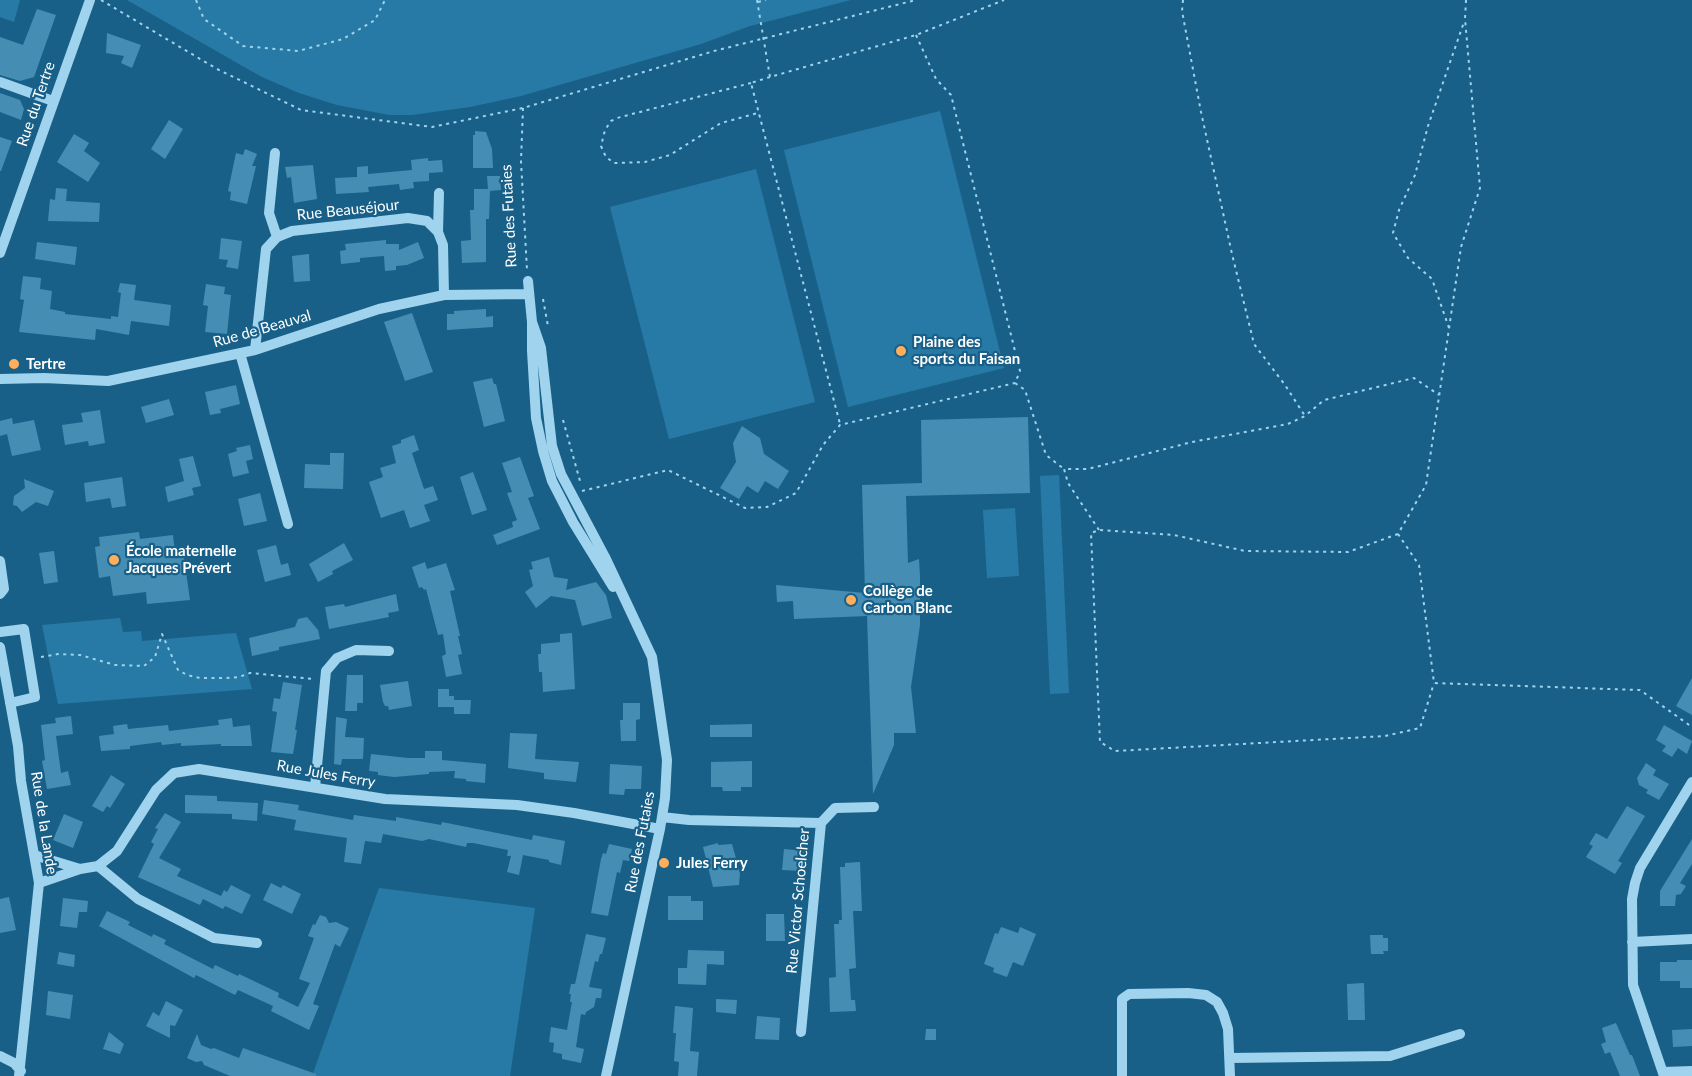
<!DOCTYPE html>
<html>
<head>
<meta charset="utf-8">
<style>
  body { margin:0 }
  canvas { display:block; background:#186088 }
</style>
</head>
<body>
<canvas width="1692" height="1076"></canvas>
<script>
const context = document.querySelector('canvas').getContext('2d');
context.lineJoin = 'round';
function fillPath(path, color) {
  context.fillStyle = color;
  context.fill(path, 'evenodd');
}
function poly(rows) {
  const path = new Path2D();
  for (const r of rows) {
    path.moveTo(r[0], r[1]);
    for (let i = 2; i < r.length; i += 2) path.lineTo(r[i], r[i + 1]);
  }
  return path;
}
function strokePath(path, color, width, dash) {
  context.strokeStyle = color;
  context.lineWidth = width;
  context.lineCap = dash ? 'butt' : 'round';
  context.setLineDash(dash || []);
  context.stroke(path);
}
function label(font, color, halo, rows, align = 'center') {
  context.font = font + ' Lato,sans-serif';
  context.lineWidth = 4.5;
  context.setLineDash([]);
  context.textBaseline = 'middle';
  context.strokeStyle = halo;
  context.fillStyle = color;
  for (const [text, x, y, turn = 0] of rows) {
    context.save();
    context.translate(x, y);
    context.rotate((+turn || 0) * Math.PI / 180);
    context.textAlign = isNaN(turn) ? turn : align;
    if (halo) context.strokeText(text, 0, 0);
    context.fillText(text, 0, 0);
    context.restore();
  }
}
const green = poly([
  [0,0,20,0,14,22,0,17],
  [127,0,851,0,750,26,701,44,521,96,470,107,412,115,389,115,337,105,299,93,260,76],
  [940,111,1004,368,848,407,784,150],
  [756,169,815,402,669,439,610,207],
  [1059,475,1069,693,1050,694,1040,476],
  [1015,508,1019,576,987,578,983,510],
  [120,618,123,632,141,631,142,641,236,633,252,689,58,704,42,625],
  [379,888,535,908,510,1076,312,1076]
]);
const building = poly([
  [37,9,56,15,34,77,20,81,0,75,0,37,23,45],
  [107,33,141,45,132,68,121,63,124,56,106,53],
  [0,93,20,100,24,109,21,120,0,112],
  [169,120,183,129,165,159,151,149],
  [475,131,486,132,492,149,493,168,473,168,473,135,475,135],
  [74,134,89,143,84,151,100,163,88,182,57,162],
  [0,137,12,141,1,171,0,171],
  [245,149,257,154,252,166,256,166,247,204,230,200,231,192,228,191,236,153,243,155],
  [428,158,428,161,442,160,443,172,429,173,429,181,413,182,414,188,400,190,399,184,368,187,369,192,336,194,335,178,357,177,357,167,368,166,368,174,412,170,411,160],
  [313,165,317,199,294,203,291,177,287,178,285,167],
  [487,176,500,176,501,190,490,191,489,219,486,219,486,262,462,263,461,241,471,240,470,210,474,210,474,189,488,189],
  [56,188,67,189,66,201,100,203,99,222,48,221,50,199,55,200],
  [221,238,242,241,238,269,226,267,228,260,219,259],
  [386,240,386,244,399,244,399,250,418,242,424,258,407,265,396,266,396,270,385,271,384,256,360,258,360,262,341,264,340,251,346,250,345,244],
  [37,242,77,247,75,265,35,259],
  [309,254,310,281,294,282,292,256],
  [23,276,41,278,40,289,52,291,50,309,65,312,65,314,111,319,111,316,118,317,121,293,118,292,120,283,136,285,134,300,171,305,169,326,131,321,129,335,96,329,95,340,19,332,24,300,20,299],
  [206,284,225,287,224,294,231,295,227,334,205,332,208,306,203,305],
  [486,309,486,317,493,316,493,327,447,330,447,314,454,314,454,311],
  [412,313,433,372,405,381,384,322],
  [492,378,494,384,496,384,505,421,484,427,473,382],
  [236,385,240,404,220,409,221,413,210,415,205,392],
  [169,399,174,415,146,423,141,407],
  [100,410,105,443,89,446,88,441,65,445,62,425,83,422,81,413],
  [1028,417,1030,493,906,496,908,563,919,559,920,576,920,625,911,687,916,733,894,733,894,745,873,794,867,616,794,619,793,601,777,602,776,585,865,593,862,485,922,483,921,420],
  [12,418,13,424,34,420,41,450,12,456,7,434,0,436,0,421],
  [742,426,760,438,764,454,789,471,778,489,765,481,758,493,747,486,739,499,720,488,736,462,733,443],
  [414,435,419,450,412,453,424,489,433,486,438,500,424,505,430,521,410,528,404,510,381,518,369,482,383,477,380,468,396,463,392,446,401,443,401,440],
  [250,445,253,459,246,461,249,473,233,477,228,454,237,451,236,448],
  [330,453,344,453,343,489,304,488,305,464,330,465],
  [193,456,201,486,192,488,194,495,168,502,165,487,184,481,179,459],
  [520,457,534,496,528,498,540,529,497,545,493,535,513,527,512,522,517,520,507,493,512,492,502,463],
  [473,472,487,510,472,515,460,477],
  [122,477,126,506,112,508,110,498,86,502,84,483],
  [24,479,54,491,48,506,36,502,22,512,17,506,13,505,14,496,25,488],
  [260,493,267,521,244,526,238,499],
  [139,532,140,539,173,535,175,552,183,551,190,600,147,604,146,592,113,596,110,576,99,578,95,547,100,546,99,537],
  [344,543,353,560,332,571,333,574,318,582,309,564],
  [276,545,281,565,288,563,291,575,265,582,257,550],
  [54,551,58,582,44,584,39,553],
  [549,557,554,577,568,579,566,590,596,582,606,595,612,618,582,626,575,600,551,596,536,608,525,592,533,586,529,570,533,569,531,562],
  [425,562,427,569,446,563,455,590,450,591,460,636,458,636,462,654,458,655,462,674,446,677,442,656,446,654,443,634,438,635,426,589,424,590,422,587,419,588,412,567],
  [396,594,399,611,388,613,389,617,329,629,325,607,344,604,345,607],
  [307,617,318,630,320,639,279,647,279,650,252,656,249,638,295,627,298,619],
  [572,633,575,689,543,692,542,672,539,672,538,654,541,654,541,644,560,642,560,634],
  [347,675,363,675,363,703,357,703,357,711,345,711],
  [1692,678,1692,715,1676,706],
  [408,681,412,706,389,710,388,706,385,706,383,702,380,685],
  [283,682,302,685,295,730,297,730,293,754,271,752,277,712,272,711,274,698,280,699],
  [438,689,449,689,449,696,454,696,454,700,471,700,470,714,454,714,454,707,438,707],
  [623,703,640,703,640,719,636,720,636,741,621,741,620,720,623,720],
  [71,716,73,734,56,736,61,773,68,771,71,785,47,789,42,761,45,760,41,725,56,723,55,718],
  [336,717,347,719,345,737,364,738,363,759,342,759,341,765,334,764],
  [232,718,233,727,250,725,252,746,221,746,221,744,181,746,181,743,162,745,161,742,130,746,130,749,101,751,99,736,114,734,113,726,127,724,128,729,168,725,169,731,219,725,218,720],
  [752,724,752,737,710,737,710,725],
  [1664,725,1692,741,1687,754,1678,748,1672,757,1662,751,1666,746,1656,740],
  [510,733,537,734,535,759,579,762,576,782,544,779,544,773,508,768],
  [425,751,442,751,442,760,486,764,485,783,466,781,466,779,454,778,455,771,429,772,429,774,394,777,378,775,378,772,369,771,371,754,408,758,425,758],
  [752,761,752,787,741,787,741,791,723,791,722,787,711,787,711,762],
  [1646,763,1656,770,1653,775,1669,784,1659,800,1646,793,1648,790,1639,785,1637,778],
  [610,764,642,766,641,789,625,789,624,795,609,794],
  [111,775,125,784,110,808,107,806,103,812,92,806],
  [185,795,217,796,217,801,258,803,257,821,232,819,232,814,185,813],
  [264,800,299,805,298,810,353,820,354,815,396,821,396,817,441,825,442,822,532,840,533,835,565,841,561,865,549,862,549,860,523,855,519,875,507,872,511,856,507,856,508,850,473,843,467,843,466,847,429,839,422,841,383,834,381,843,365,841,361,864,344,862,347,838,294,830,296,820,262,814],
  [1627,806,1645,816,1618,861,1622,863,1615,874,1586,857,1593,846,1589,844,1596,833,1607,839],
  [165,813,181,822,159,858,181,869,177,876,221,896,224,890,227,892,231,885,251,895,242,914,225,906,223,909,203,899,200,905,138,877,154,844,151,842,158,829,155,828],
  [64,814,83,822,73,848,53,840],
  [1692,839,1692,864,1680,883,1686,886,1681,894,1676,895,1675,906,1660,906,1660,891],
  [718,843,718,845,732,844,740,873,739,885,713,887,703,847],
  [609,844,632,849,629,861,623,860,620,873,617,872,608,916,591,913,601,859,603,853,606,854],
  [784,849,804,851,801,871,782,870],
  [860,862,862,911,853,911,856,968,849,969,851,1000,855,1000,856,1011,830,1012,829,978,836,977,834,924,839,924,839,920,842,920,840,867,845,867,845,863],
  [271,883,281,888,283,885,301,894,292,914,263,900],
  [668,896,691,896,691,901,703,901,703,920,668,920],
  [9,897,16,930,0,933,0,899],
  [63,898,88,901,87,912,79,912,77,928,60,926],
  [107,911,130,922,128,925,152,937,153,934,166,940,164,944,213,969,215,965,238,976,239,974,279,993,278,997,298,1007,310,983,299,979,314,938,308,936,313,924,315,925,320,915,326,917,329,923,336,922,349,928,340,947,335,944,313,1004,319,1006,309,1030,271,1011,273,1006,238,990,235,995,196,975,194,978,99,926],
  [766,914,784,914,785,941,766,941],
  [1001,927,1018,933,1020,927,1036,934,1023,966,1013,962,1007,977,993,972,994,968,984,964,995,933,998,934],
  [586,934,606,938,602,954,600,954,598,962,595,961,589,987,602,989,601,998,596,998,594,1007,586,1012,585,1015,581,1014,576,1047,584,1049,581,1063,562,1059,562,1054,553,1052,554,1043,549,1042,551,1027,567,1030,572,1002,570,1002,571,994,569,994,571,984,575,984],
  [1370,935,1383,935,1383,938,1388,938,1388,951,1383,951,1384,954,1371,954],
  [688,950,724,951,724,965,707,964,706,985,678,984,678,968,687,968],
  [59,952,75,955,74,967,57,964],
  [1677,960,1692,960,1692,988,1680,988,1680,981,1660,981,1660,962,1677,962],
  [1364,983,1365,1020,1348,1020,1347,984],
  [48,991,73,995,70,1019,46,1015],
  [716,999,737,1000,736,1014,716,1012],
  [166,1001,183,1010,175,1026,170,1025,170,1038,146,1026,153,1012,159,1016],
  [675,1006,693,1008,690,1051,699,1052,697,1076,678,1076,679,1062,674,1061,676,1033,673,1033],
  [757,1016,780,1018,779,1040,755,1039],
  [1616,1023,1630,1055,1632,1055,1640,1076,1620,1076,1610,1052,1605,1054,1601,1044,1606,1042,1602,1028],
  [926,1029,936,1029,936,1040,925,1040],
  [1692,1029,1692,1046,1673,1047,1672,1030],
  [109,1032,124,1044,120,1054,103,1049],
  [197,1034,201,1045,211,1049,214,1048,239,1058,243,1048,316,1074,316,1076,230,1076,204,1065,202,1061,196,1062,187,1058]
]);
const path = poly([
  [101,0,217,69,301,110,432,127,523,108,714,51,916,0],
  [196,0,204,19,243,46,298,51,343,39,375,20,385,0],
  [757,0,770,77,916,35,1004,0],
  [1183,0,1182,11,1201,112,1232,254,1254,344,1285,385,1305,416],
  [1466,0,1465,19,1480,188,1461,247,1426,485,1398,534,1419,565,1434,683,1640,690,1692,727],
  [758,2,766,0],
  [916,35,936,79,951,95,1020,371,1015,383],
  [770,77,751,83,840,424],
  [751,83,617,118,611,121,605,130,601,146,606,157,614,163,645,162,670,155,721,123,758,113],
  [523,108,521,161,527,270],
  [543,299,548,326],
  [1449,328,1432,279,1408,258,1393,233,1399,210,1415,175,1428,126,1464,22],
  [1015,383,1025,390,1046,455,1064,469],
  [563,420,580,481],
  [582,491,668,470,745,508,767,507,796,493,823,445,840,425,1015,383],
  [1099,530,1068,483,1064,469,1088,469,1192,442,1288,424,1305,416,1324,400,1414,378,1439,395],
  [1398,534,1348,552,1245,551,1174,535,1099,530,1091,533,1100,742,1115,751,1385,736,1420,728,1434,683],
  [41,657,58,654,80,655,115,665,144,666,155,657,162,634,178,670,187,675,200,678,226,678,239,677,250,673,313,679]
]);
const minor = poly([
  [0,82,53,101],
  [275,153,269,213,277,237],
  [438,232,439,193],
  [0,253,90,0],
  [528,281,532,322,532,351,536,418,543,451,552,481,573,522,613,587],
  [532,322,541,348,552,446,561,474,605,557,652,657,667,760,665,798,660,829,606,1076],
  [255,350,266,249,277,237,292,231,408,218,427,221,438,232,443,245,444,295],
  [240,353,288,524],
  [0,379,44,378,108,381,255,350,379,309,444,295,529,294],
  [0,561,4,589,0,594],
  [0,632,24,629,35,697,10,703],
  [0,647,18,746,21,781,39,883,19,1076],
  [315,787,326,671,337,658,356,650,389,651],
  [662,817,689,820,821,823,801,1032],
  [821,823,835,808,874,807],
  [34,855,80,869,98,866,117,851,156,790,174,773,199,769,385,799,517,805,574,813,660,829],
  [98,866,138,899,214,938,257,943],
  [39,883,80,869],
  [1632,942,1692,939],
  [0,1056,14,1063,21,1071],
  [1230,1058,1390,1056,1460,1034],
  [1663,1072,1692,1071],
  [1122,1076,1122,999,1129,994,1188,993,1206,995,1217,1002,1223,1013,1228,1029,1230,1076],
  [1664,1076,1633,985,1632,899,1635,883,1640,868,1692,782]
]);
const markers = [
  [901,351,6,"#ffaf5c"],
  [14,364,6,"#ffaf5c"],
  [114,560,6,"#ffaf5c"],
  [851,600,6,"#ffaf5c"],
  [664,863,6,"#ffaf5c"]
];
const streetNames = [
  ["Rue du Tertre",36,104,-71],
  ["Rue Beauséjour",348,210,-6],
  ["Rue des Futaies",509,216,-93],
  ["Rue de Beauval",262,329,-16],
  ["Rue Jules Ferry",326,774,10],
  ["Rue de la Lande",44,823,81],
  ["Rue des Futaies",640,842,-79],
  ["Rue Victor Schoelcher",798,901,-85]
];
const poiNames = [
  ["Plaine des",913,342],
  ["sports du Faisan",913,359],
  ["Tertre",26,364],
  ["École maternelle",126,551],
  ["Jacques Prévert",126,568],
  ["Collège de",863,591],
  ["Carbon Blanc",863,608],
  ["Jules Ferry",676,863]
];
fillPath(green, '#287aa6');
fillPath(building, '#458db3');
strokePath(path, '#a0d3ed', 2, [3, 4.5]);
strokePath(minor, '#a0d3ed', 10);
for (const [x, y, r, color] of markers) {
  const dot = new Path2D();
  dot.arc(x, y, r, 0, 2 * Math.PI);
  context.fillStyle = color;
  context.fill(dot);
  strokePath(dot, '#186088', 2);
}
label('15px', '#fff', '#186088', streetNames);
label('bold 15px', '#fff', '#186088', poiNames, 'left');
</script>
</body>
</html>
